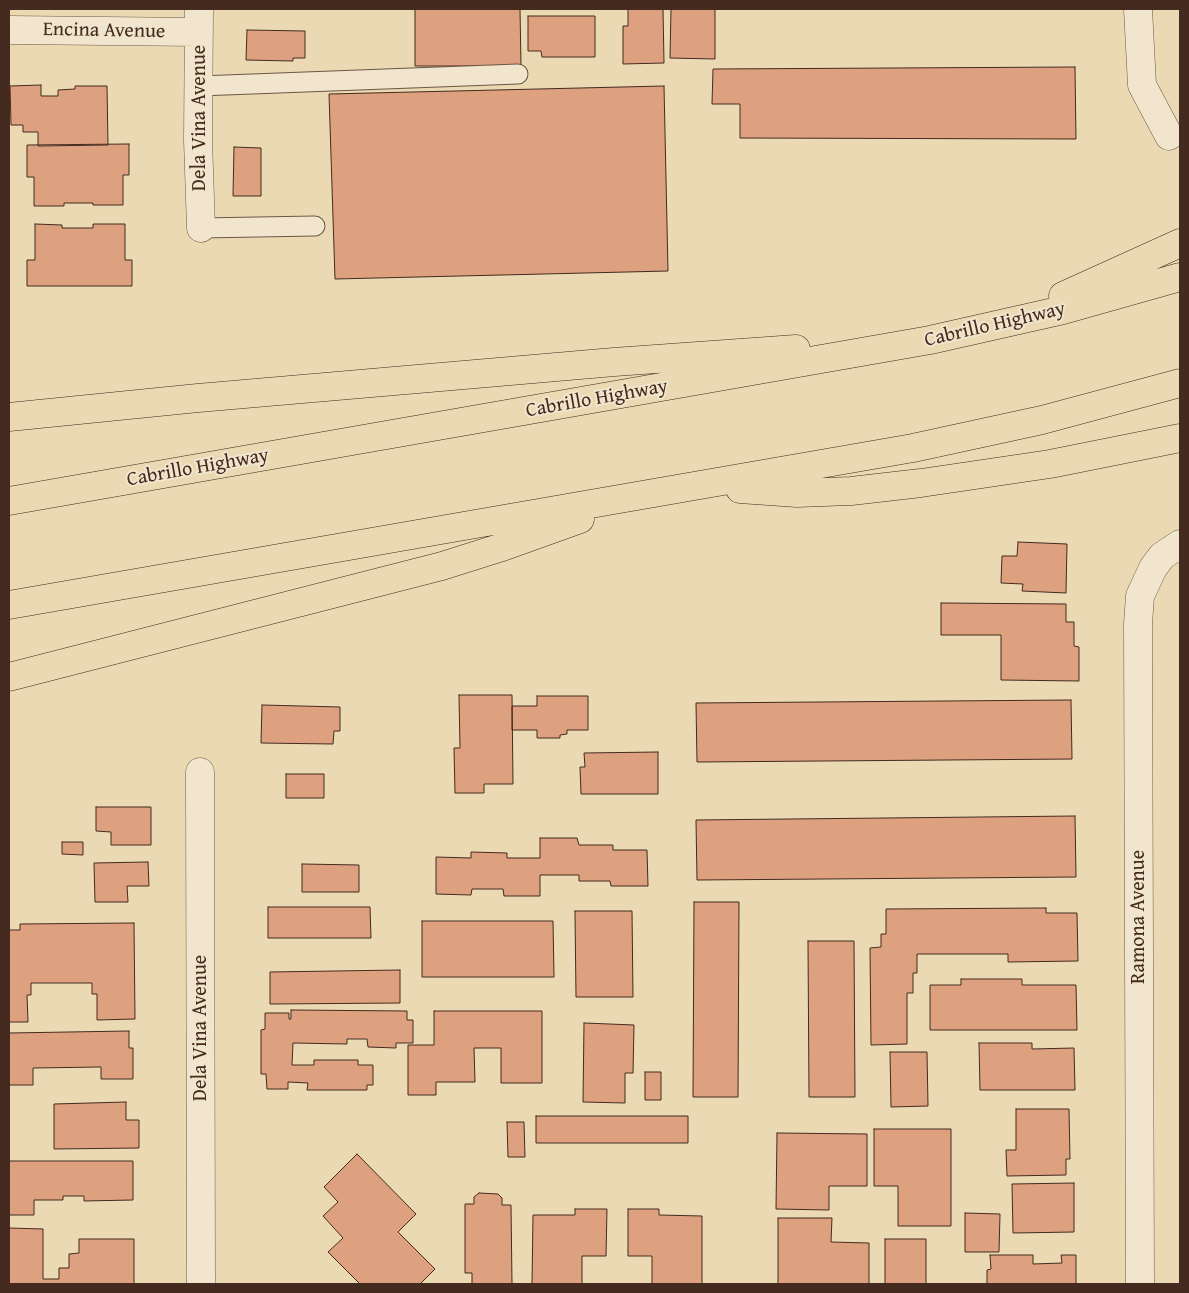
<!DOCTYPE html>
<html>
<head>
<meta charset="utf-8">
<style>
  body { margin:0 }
  #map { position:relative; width:1189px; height:1293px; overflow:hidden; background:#ead9b2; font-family:"Gentium Book Plus",serif }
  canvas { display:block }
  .frame { position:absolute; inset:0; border:10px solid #442a1f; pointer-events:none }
</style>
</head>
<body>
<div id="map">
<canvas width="1189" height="1293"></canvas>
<div class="frame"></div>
</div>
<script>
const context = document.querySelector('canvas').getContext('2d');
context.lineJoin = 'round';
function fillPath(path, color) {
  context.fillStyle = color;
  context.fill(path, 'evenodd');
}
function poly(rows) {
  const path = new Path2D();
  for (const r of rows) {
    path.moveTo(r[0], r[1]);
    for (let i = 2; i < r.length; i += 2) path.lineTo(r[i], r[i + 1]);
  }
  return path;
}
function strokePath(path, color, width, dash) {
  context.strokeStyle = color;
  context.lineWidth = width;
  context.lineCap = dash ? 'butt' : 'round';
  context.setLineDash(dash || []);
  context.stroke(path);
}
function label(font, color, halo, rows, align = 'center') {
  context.font = font + ' "Gentium Book Plus",serif';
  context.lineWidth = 4;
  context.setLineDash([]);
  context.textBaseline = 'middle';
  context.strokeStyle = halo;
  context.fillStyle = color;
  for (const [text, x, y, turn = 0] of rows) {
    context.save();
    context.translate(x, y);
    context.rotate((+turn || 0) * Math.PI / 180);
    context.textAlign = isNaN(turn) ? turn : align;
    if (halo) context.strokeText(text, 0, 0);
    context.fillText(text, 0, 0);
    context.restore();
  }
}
const building = poly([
  [415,9,520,9,521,66,415,66,415,9],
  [628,9,663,9,664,63,623,64,623,26,628,26,628,9],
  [671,9,715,9,715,59,670,58,671,9],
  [528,16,595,16,595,57,542,57,541,51,528,51,528,16],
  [247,30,305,31,305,58,293,58,293,61,246,60,247,30],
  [1075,67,1076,139,740,138,740,104,712,104,713,69,1075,67],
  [41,85,41,96,58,96,58,90,75,89,75,86,107,86,108,145,38,146,38,132,23,132,23,125,11,125,10,86,41,85],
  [664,86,668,271,335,279,329,94,664,86],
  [129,144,129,175,123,175,123,205,93,205,93,203,64,203,64,206,34,206,34,177,27,177,27,145,129,144],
  [234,147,261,148,261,196,233,196,234,147],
  [35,224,62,225,62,228,93,228,93,224,125,224,125,260,132,260,132,286,27,286,27,260,35,260,35,224],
  [1018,542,1067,544,1066,593,1022,591,1023,584,1001,583,1002,556,1017,556,1018,542],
  [941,603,1066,604,1066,622,1074,622,1074,646,1079,647,1079,681,1001,680,1001,635,941,635,941,603],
  [459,695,512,695,513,784,484,784,484,793,455,793,454,748,460,748,459,695],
  [537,696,588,696,588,730,567,730,567,734,560,735,560,738,537,738,537,730,512,730,512,706,537,706,537,696],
  [1071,700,1072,759,697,762,696,703,1071,700],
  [262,705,340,707,340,731,334,731,333,744,261,743,262,705],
  [658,752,658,794,581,794,580,767,585,767,584,753,658,752],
  [286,774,324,774,324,798,286,798,286,774],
  [96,807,151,807,151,845,111,845,111,832,96,831,96,807],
  [1075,816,1076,877,697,880,696,820,1075,816],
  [540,838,577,838,579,845,613,845,613,850,647,850,648,886,611,886,610,881,579,881,579,875,540,875,540,896,504,896,503,889,472,889,471,895,436,894,436,857,471,858,471,852,507,853,507,858,540,858,540,838],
  [62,842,83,842,83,855,62,854,62,842],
  [148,862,149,886,127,886,128,902,95,902,94,863,148,862],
  [302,864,359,865,359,892,302,892,302,864],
  [694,902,739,902,738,1097,693,1097,694,902],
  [268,907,370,907,371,938,268,938,268,907],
  [1046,908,1046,913,1077,913,1078,961,1008,962,1008,954,917,954,917,973,913,973,913,993,907,993,907,1044,871,1045,870,948,881,947,881,934,886,934,886,909,1046,908],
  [575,911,632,911,633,997,576,997,575,911],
  [422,921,553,921,554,977,422,977,422,921],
  [134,923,135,1019,97,1020,97,994,92,994,92,983,31,983,31,995,27,995,28,1022,9,1022,9,930,20,930,20,924,134,923],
  [808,941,854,941,855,1097,809,1097,808,941],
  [400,970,400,1003,270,1004,270,972,400,970],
  [961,979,1022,979,1022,985,1076,985,1077,1030,930,1030,930,985,961,985,961,979],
  [291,1010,407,1011,407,1020,413,1020,413,1043,396,1043,396,1048,368,1047,367,1039,347,1039,347,1044,293,1043,292,1065,314,1065,314,1060,358,1060,358,1065,373,1065,373,1085,367,1085,367,1090,307,1090,308,1083,288,1082,288,1089,267,1089,266,1074,261,1074,261,1030,265,1029,265,1013,289,1013,289,1019,291,1019,291,1010],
  [434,1011,542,1011,542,1083,501,1083,501,1048,474,1048,475,1082,436,1082,436,1095,408,1095,408,1045,434,1045,434,1011],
  [584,1023,634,1025,633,1073,625,1073,625,1103,583,1102,584,1023],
  [129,1031,129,1048,133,1048,133,1079,101,1079,101,1067,33,1068,33,1085,9,1085,9,1033,129,1031],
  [979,1043,1032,1043,1032,1049,1074,1048,1075,1090,980,1090,979,1043],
  [890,1052,927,1052,928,1106,891,1107,890,1052],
  [645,1072,661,1072,661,1100,645,1100,645,1072],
  [126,1102,126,1120,139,1120,139,1148,54,1149,54,1104,126,1102],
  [1016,1109,1069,1109,1070,1159,1066,1159,1066,1175,1007,1176,1006,1150,1016,1150,1016,1109],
  [536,1116,688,1116,688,1143,536,1143,536,1116],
  [507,1122,524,1122,525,1157,508,1157,507,1122],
  [874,1129,951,1129,951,1226,898,1226,898,1186,874,1186,874,1129],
  [777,1133,867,1134,867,1186,829,1186,829,1210,776,1209,777,1133],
  [357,1154,416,1214,398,1232,435,1269,420,1284,360,1284,328,1252,343,1238,323,1216,338,1202,324,1187,357,1154],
  [9,1161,133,1161,133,1200,84,1201,84,1196,63,1196,63,1200,34,1200,34,1215,9,1215,9,1161],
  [1074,1183,1074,1232,1013,1233,1012,1184,1074,1183],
  [479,1193,498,1194,502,1198,502,1205,511,1205,512,1284,472,1284,472,1273,465,1273,465,1204,474,1204,474,1197,479,1193],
  [575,1209,607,1209,606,1256,582,1256,582,1284,532,1284,533,1215,575,1215,575,1209],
  [628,1209,659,1209,659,1215,702,1216,702,1284,652,1284,652,1256,628,1256,628,1209],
  [965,1213,1000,1214,999,1252,965,1252,965,1213],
  [778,1218,832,1218,831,1242,869,1243,869,1284,778,1284,778,1218],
  [9,1228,43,1229,43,1279,59,1279,59,1268,69,1268,69,1254,79,1253,79,1239,134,1239,134,1284,9,1284,9,1228],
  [885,1239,926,1239,926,1284,885,1284,885,1239],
  [990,1255,1033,1255,1033,1264,1062,1263,1061,1255,1076,1255,1076,1284,987,1284,987,1270,991,1269,990,1255]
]);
const lane = poly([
  [199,86,518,74],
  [201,228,315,226]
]);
const street = poly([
  [199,9,198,140,201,228],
  [1138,9,1142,85,1169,136],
  [9,30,199,32],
  [200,772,201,1284],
  [1140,1284,1138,624,1140,596,1153,568,1162,556,1180,544]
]);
const highway = poly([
  [1063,296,1180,243],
  [9,417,198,398,614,362,796,349],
  [740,489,797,493,851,491,921,483,1050,464,1180,438],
  [9,501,930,340,1063,310,1180,277],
  [9,605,913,448,1042,420,1180,383],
  [9,677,442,566,499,548,580,519]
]);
const streetNames = [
  ["Encina Avenue",104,31,1],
  ["Dela Vina Avenue",200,118,-90],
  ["Cabrillo Highway",995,325,-13],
  ["Cabrillo Highway",597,399,-10],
  ["Cabrillo Highway",198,468,-10],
  ["Ramona Avenue",1139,917,-90],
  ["Dela Vina Avenue",201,1028,-90]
];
fillPath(building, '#dda17f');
strokePath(building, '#442a1f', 1);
strokePath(lane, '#6e5644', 21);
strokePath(street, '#6e5644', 29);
strokePath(highway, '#442a1f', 29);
strokePath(lane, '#f1e6cd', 19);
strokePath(street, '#f1e6cd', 28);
strokePath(highway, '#ead9b2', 28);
label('20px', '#442a1f', '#f1e6cd', streetNames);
</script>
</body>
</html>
